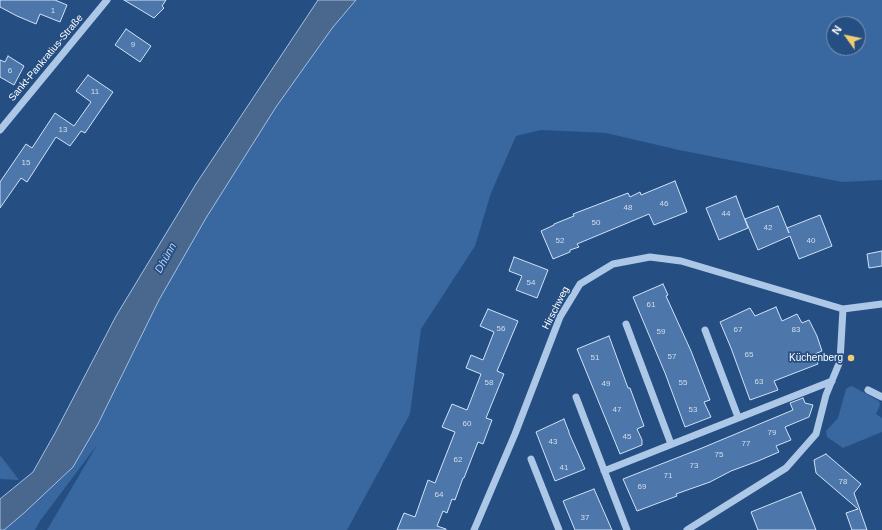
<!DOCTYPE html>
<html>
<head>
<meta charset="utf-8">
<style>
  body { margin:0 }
  #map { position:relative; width:882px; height:530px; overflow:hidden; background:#254e83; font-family:Arial,sans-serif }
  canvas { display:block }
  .north { position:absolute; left:826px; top:16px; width:40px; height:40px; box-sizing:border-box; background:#254e83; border:1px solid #7c95b5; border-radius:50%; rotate:303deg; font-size:11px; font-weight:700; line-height:16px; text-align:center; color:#fff }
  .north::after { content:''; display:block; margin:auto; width:14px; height:18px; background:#f1cc71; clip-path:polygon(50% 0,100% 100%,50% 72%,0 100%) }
</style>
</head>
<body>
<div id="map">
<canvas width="882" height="530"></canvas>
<div class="north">N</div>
</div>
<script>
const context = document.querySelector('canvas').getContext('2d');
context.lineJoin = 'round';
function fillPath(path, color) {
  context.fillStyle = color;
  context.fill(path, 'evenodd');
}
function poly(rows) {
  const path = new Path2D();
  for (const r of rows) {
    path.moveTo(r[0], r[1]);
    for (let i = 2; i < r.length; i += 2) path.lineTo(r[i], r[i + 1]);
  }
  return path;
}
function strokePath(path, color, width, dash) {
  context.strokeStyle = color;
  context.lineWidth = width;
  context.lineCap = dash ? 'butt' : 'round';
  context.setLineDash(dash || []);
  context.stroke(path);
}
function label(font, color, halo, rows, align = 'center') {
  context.font = font + ' Arial,sans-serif';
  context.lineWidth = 3.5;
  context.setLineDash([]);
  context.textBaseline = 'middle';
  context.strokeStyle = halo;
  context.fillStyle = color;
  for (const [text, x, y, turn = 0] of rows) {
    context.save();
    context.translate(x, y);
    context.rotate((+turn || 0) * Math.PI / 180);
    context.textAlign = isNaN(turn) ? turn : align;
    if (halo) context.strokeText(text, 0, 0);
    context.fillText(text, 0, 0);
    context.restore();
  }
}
const green = poly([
  [356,0,882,0,882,180,842,182,679,150,606,133,541,130,516,136,491,193,475,246,421,329,410,414,347,530,47,530,97,445,40,521,35,530,4,530,24,513,73,467,98,424,159,300,206,218,276,107,333,27],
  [834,24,858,24,858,48,834,48],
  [852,386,879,401,880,405,876,414,882,418,882,432,843,448,827,437,826,432,826,431,838,418,846,389,849,387],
  [0,455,19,480,0,479]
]);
const water = poly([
  [318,0,356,0,333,27,276,107,206,218,159,300,98,424,73,467,24,513,4,530,0,530,0,499,33,472,55,433,116,316,196,184,318,0]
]);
const building = poly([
  [0,0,55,0,67,5,60,22,40,14,36,24,17,16,0,7,0,0],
  [124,0,166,0,162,6,164,8,154,18,124,0],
  [126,29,151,46,140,62,115,45,126,29],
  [8,56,24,66,14,85,0,77,0,60,5,62,8,56],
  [88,75,113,92,85,133,81,131,70,146,56,137,27,182,21,178,0,208,0,182,26,144,32,148,55,113,74,126,91,102,76,91,88,75],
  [675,181,687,212,654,225,649,214,577,244,579,247,570,250,570,252,553,259,541,231,554,225,554,224,574,216,573,214,628,193,630,197,640,192,641,195,675,181],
  [736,196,748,228,719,240,706,208,736,196],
  [778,206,789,233,787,228,820,215,832,246,799,259,790,236,758,250,745,219,778,206],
  [882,251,882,266,869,268,867,254,882,251],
  [514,257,548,270,537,298,516,290,522,276,509,271,514,257],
  [663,284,668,295,666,296,691,351,710,400,704,402,711,417,685,427,665,373,633,297,663,284],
  [776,307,782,321,797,314,802,323,809,320,817,336,822,351,815,354,818,364,774,381,778,390,750,400,731,348,720,322,750,308,755,316,776,307],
  [488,309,518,321,497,371,504,374,486,418,492,420,483,444,478,442,464,478,463,478,455,500,452,499,447,513,443,511,437,526,446,529,446,530,397,530,404,513,415,517,428,480,435,483,455,432,442,427,452,404,467,410,481,374,466,368,471,355,483,360,494,332,480,326,488,309],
  [609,336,628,388,630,388,644,426,637,429,642,440,642,445,620,454,577,349,609,336],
  [803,398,805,403,813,405,809,417,785,427,791,440,776,446,779,452,758,461,731,471,710,482,676,494,677,496,637,511,623,479,702,448,793,410,790,403,803,398],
  [564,419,569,432,569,433,585,469,555,481,536,432,564,419],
  [826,454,861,484,854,493,867,530,852,530,846,513,858,509,816,473,814,460,826,454],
  [594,489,612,530,575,530,563,501,594,489],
  [801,492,816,530,758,530,751,512,801,492]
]);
const minor = poly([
  [0,130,107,0],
  [626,324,671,444],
  [705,330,738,417],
  [868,390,882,397],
  [576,397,627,530],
  [531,459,559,530],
  [604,471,832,381],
  [474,530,515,434,560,317,580,284,613,264,650,257,681,261,843,309,882,304],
  [687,530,786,468,816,434,826,395,840,361,843,309]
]);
const markers = [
  [851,358,4,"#f1cc71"]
];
const numberNames = [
  ["1",53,11],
  ["9",133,45],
  ["6",10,71],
  ["11",95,92],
  ["13",63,130],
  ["15",26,163],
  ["46",664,204],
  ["48",628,208],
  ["44",726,214],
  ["50",596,223],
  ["42",768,228],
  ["52",560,241],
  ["40",811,241],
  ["54",531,283],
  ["61",651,305],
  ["56",501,329],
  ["67",738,330],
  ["83",796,330],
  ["59",661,332],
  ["65",749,355],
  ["57",672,357],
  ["51",595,358],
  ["63",759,382],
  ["58",489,383],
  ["55",683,383],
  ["49",606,384],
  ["47",617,410],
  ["53",693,410],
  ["60",467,424],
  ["79",772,433],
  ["45",627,437],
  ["43",553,442],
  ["77",746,444],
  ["75",719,455],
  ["62",458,460],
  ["73",694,466],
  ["41",564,468],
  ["71",668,476],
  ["78",843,482],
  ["69",642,487],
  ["64",439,495],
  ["37",585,518]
];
const streetNames = [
  ["Sankt-Pankratius-Straße",46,58,-50],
  ["Hirschweg",556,308,-63]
];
const poiNames = [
  ["Küchenberg",843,358]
];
const waterNames = [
  ["Dhünn",166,258,-61]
];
fillPath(green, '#3967a0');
fillPath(water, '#4a678d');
strokePath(water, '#a1c2e8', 1);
fillPath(building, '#4d77ab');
strokePath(building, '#d1e2f6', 1);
strokePath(minor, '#adc7e7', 7);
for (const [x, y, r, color] of markers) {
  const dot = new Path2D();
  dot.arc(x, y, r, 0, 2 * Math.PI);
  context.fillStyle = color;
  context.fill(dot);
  strokePath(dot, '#254e83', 1.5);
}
label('8px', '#d2ddea', null, numberNames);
label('10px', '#fff', '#254e83', streetNames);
label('10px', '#fff', '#254e83', poiNames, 'right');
label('italic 11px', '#b9d1ef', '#254e83', waterNames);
</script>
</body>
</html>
